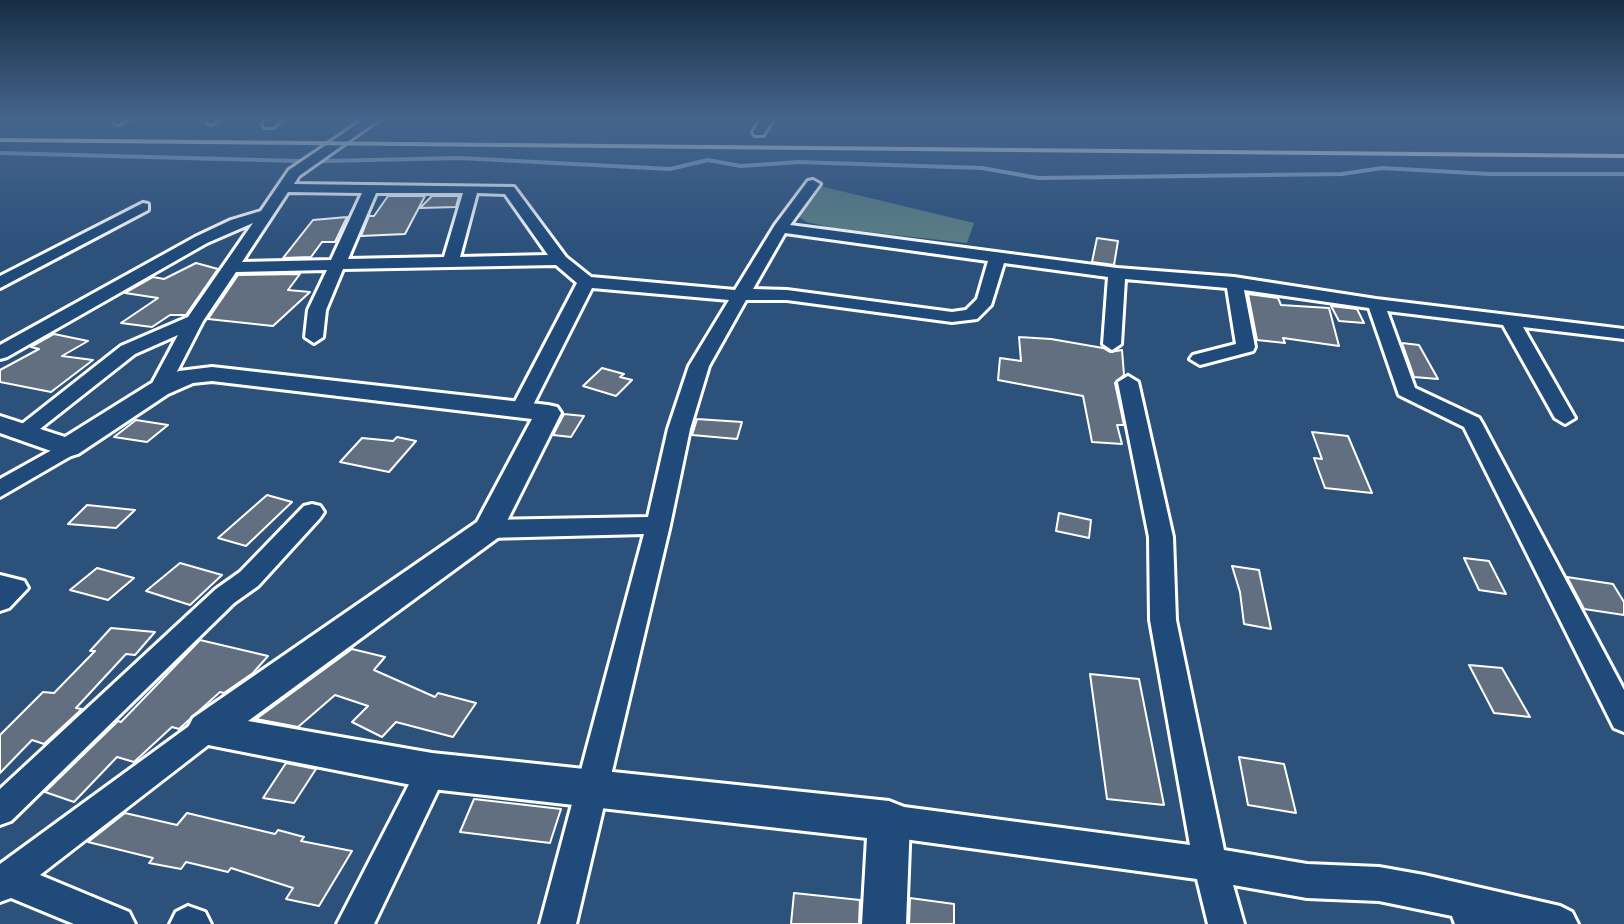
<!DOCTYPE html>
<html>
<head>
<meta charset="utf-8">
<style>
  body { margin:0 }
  canvas { display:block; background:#2c517b }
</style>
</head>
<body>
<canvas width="1624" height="924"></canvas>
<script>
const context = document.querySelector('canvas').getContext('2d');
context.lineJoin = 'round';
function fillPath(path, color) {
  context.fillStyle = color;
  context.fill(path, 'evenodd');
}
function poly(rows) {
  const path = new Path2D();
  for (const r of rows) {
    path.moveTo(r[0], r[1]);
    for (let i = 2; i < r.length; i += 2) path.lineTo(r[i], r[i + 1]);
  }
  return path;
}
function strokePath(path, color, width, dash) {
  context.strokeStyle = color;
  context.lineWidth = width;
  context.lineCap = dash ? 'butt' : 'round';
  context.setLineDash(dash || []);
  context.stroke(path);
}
const green = poly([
  [820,186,974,223,967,243,833,228,807,222,795,215]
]);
const stream = poly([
  [0,153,299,161],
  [323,161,460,158,670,169,708,160,741,166,798,162,982,168,1038,178,1342,174,1382,168,1490,174,1624,174]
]);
const building = poly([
  [388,196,425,196,405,234,361,236,369,216,374,216,388,196],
  [432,196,459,196,456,207,420,208,432,196],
  [347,217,335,242,322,242,311,257,283,258,313,220,347,217],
  [1097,238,1118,241,1114,265,1092,262,1097,238],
  [196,263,218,269,186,315,170,315,152,327,121,323,158,298,125,293,153,277,164,279,196,263],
  [300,274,288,290,310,292,273,326,208,319,238,275,300,274],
  [1248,294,1278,298,1281,305,1329,308,1339,346,1283,338,1285,343,1257,340,1248,294],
  [1331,306,1357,309,1364,323,1339,321,1331,306],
  [54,334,88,341,62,356,93,360,51,392,0,382,0,370,39,349,31,347,54,334],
  [1019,337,1051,339,1103,348,1110,352,1122,350,1124,375,1115,383,1124,425,1117,425,1122,444,1092,442,1083,396,998,380,1000,358,1021,361,1019,337],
  [1402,343,1419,345,1438,379,1414,377,1402,343],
  [602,368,624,374,620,377,632,380,616,396,583,386,602,368],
  [564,414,584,416,571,437,553,435,564,414],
  [697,419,742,422,737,439,692,435,697,419],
  [136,420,168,425,147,442,114,437,136,420],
  [1312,432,1348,436,1372,493,1325,488,1314,458,1322,459,1312,432],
  [397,437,416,441,389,472,340,462,362,438,393,441,397,437],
  [267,495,292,502,246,546,218,538,267,495],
  [87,505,135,510,116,528,68,524,87,505],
  [1059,513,1091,520,1089,538,1056,531,1059,513],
  [1464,558,1489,561,1506,594,1479,590,1464,558],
  [180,563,222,575,190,605,146,591,180,563],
  [1232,566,1259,570,1271,629,1244,624,1240,592,1232,566],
  [97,568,134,578,108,600,70,590,97,568],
  [1567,577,1613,584,1624,602,1624,615,1584,609,1567,577],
  [111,628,155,632,135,655,126,654,76,708,82,709,44,744,32,740,0,773,0,735,43,692,54,693,95,651,90,651,111,628],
  [200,640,268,656,253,673,224,693,220,692,179,729,172,727,134,762,117,757,74,802,45,792,118,721,121,722,200,640],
  [352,649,385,657,374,670,435,697,438,693,476,703,453,737,396,722,382,737,352,722,368,706,335,695,298,727,256,719,352,649],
  [1469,665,1502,668,1530,717,1494,713,1469,665],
  [1090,674,1139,679,1164,805,1107,799,1090,674],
  [1239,757,1284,764,1296,813,1248,805,1239,757],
  [286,763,316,769,294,803,263,798,286,763],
  [474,799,561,809,550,843,460,832,474,799],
  [125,813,177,825,187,813,275,834,278,830,304,837,301,841,352,851,319,906,286,899,293,888,231,868,228,872,186,862,181,869,149,863,153,858,88,842,125,813],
  [794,893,860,900,859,924,791,924,794,893],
  [910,898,954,904,954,924,909,924,910,898]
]);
const minor = poly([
  [114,118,129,118,119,124,115,123,114,118],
  [207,118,220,118,212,124,208,123,207,118],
  [269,118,284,118,273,127,265,127,263,124,269,118],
  [366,118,381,118,299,176,294,184,514,187,566,257,591,277,735,290,775,225,808,181,813,180,820,184,790,225,1117,268,1234,277,1376,299,1624,329,1624,339,1523,327,1575,418,1565,424,1555,418,1503,325,1387,311,1415,388,1479,418,1482,423,1624,690,1624,732,1614,728,1464,427,1399,395,1369,308,1244,290,1255,347,1253,351,1200,365,1190,359,1193,355,1236,344,1227,288,1125,279,1121,344,1112,350,1103,344,1108,277,1004,263,991,305,977,319,952,322,787,300,746,300,709,366,690,429,670,525,576,924,540,924,644,534,488,538,480,535,476,529,480,523,488,520,648,517,668,429,689,366,729,300,592,288,530,411,520,417,510,411,577,283,556,265,343,269,326,310,323,337,314,343,305,337,308,310,327,270,236,272,203,321,166,393,159,395,149,389,178,335,135,354,31,436,17,436,13,431,121,346,188,317,253,223,207,243,7,357,0,359,0,345,195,237,231,220,261,211,289,170,366,118],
  [288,192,362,193,331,260,242,262,288,192],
  [376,193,463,193,444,257,348,259,376,193],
  [477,193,505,194,548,255,460,257,477,193],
  [785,233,988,261,977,299,966,310,952,312,787,290,753,289,785,233],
  [762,118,774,118,763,135,755,135,753,132,762,118],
  [143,203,148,204,148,210,0,288,0,276,143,203],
  [1128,376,1138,382,1173,537,1176,620,1224,850,1307,864,1379,867,1424,875,1560,906,1572,912,1578,924,1455,924,1452,916,1379,901,1307,898,1233,885,1244,924,1208,924,1197,879,889,837,878,832,873,821,878,810,889,805,1190,845,1150,620,1149,537,1118,382,1128,376],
  [68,441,76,443,79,448,76,453,0,497,0,479,68,441],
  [312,504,320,506,324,512,320,518,258,586,234,603,11,821,0,825,0,789,216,589,240,572,304,506,312,504],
  [0,575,24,581,28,588,9,608,0,611,0,575],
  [206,717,216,721,221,730,216,739,40,875,129,912,135,924,74,924,11,898,0,902,0,864,196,721,206,717],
  [432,757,443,761,447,771,374,924,337,924,421,761,432,757],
  [188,906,205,912,211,924,170,924,176,912,188,906]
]);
const tertiary = poly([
  [212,367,548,405,557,407,561,413,499,537,248,721,432,753,889,801,904,807,910,821,906,924,862,924,867,838,432,789,193,742,187,730,193,718,477,522,532,419,212,381,193,383,168,394,78,454,68,457,0,433,0,416,65,437,150,384,179,371,212,367]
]);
const rail = poly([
  [0,140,1624,156]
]);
fillPath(green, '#5a7e83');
strokePath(stream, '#94afcb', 4);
fillPath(building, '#616f80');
strokePath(building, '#fff', 2);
strokePath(minor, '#fff', 6);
strokePath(tertiary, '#fff', 6);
fillPath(minor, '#1f4a7a');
fillPath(tertiary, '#1f4a7a');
strokePath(rail, '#fff', 4);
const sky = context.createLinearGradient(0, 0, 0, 248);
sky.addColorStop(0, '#182d44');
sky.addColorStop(0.48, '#45658d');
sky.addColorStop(1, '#45658d00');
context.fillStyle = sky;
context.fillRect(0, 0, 1624, 248);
</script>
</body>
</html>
